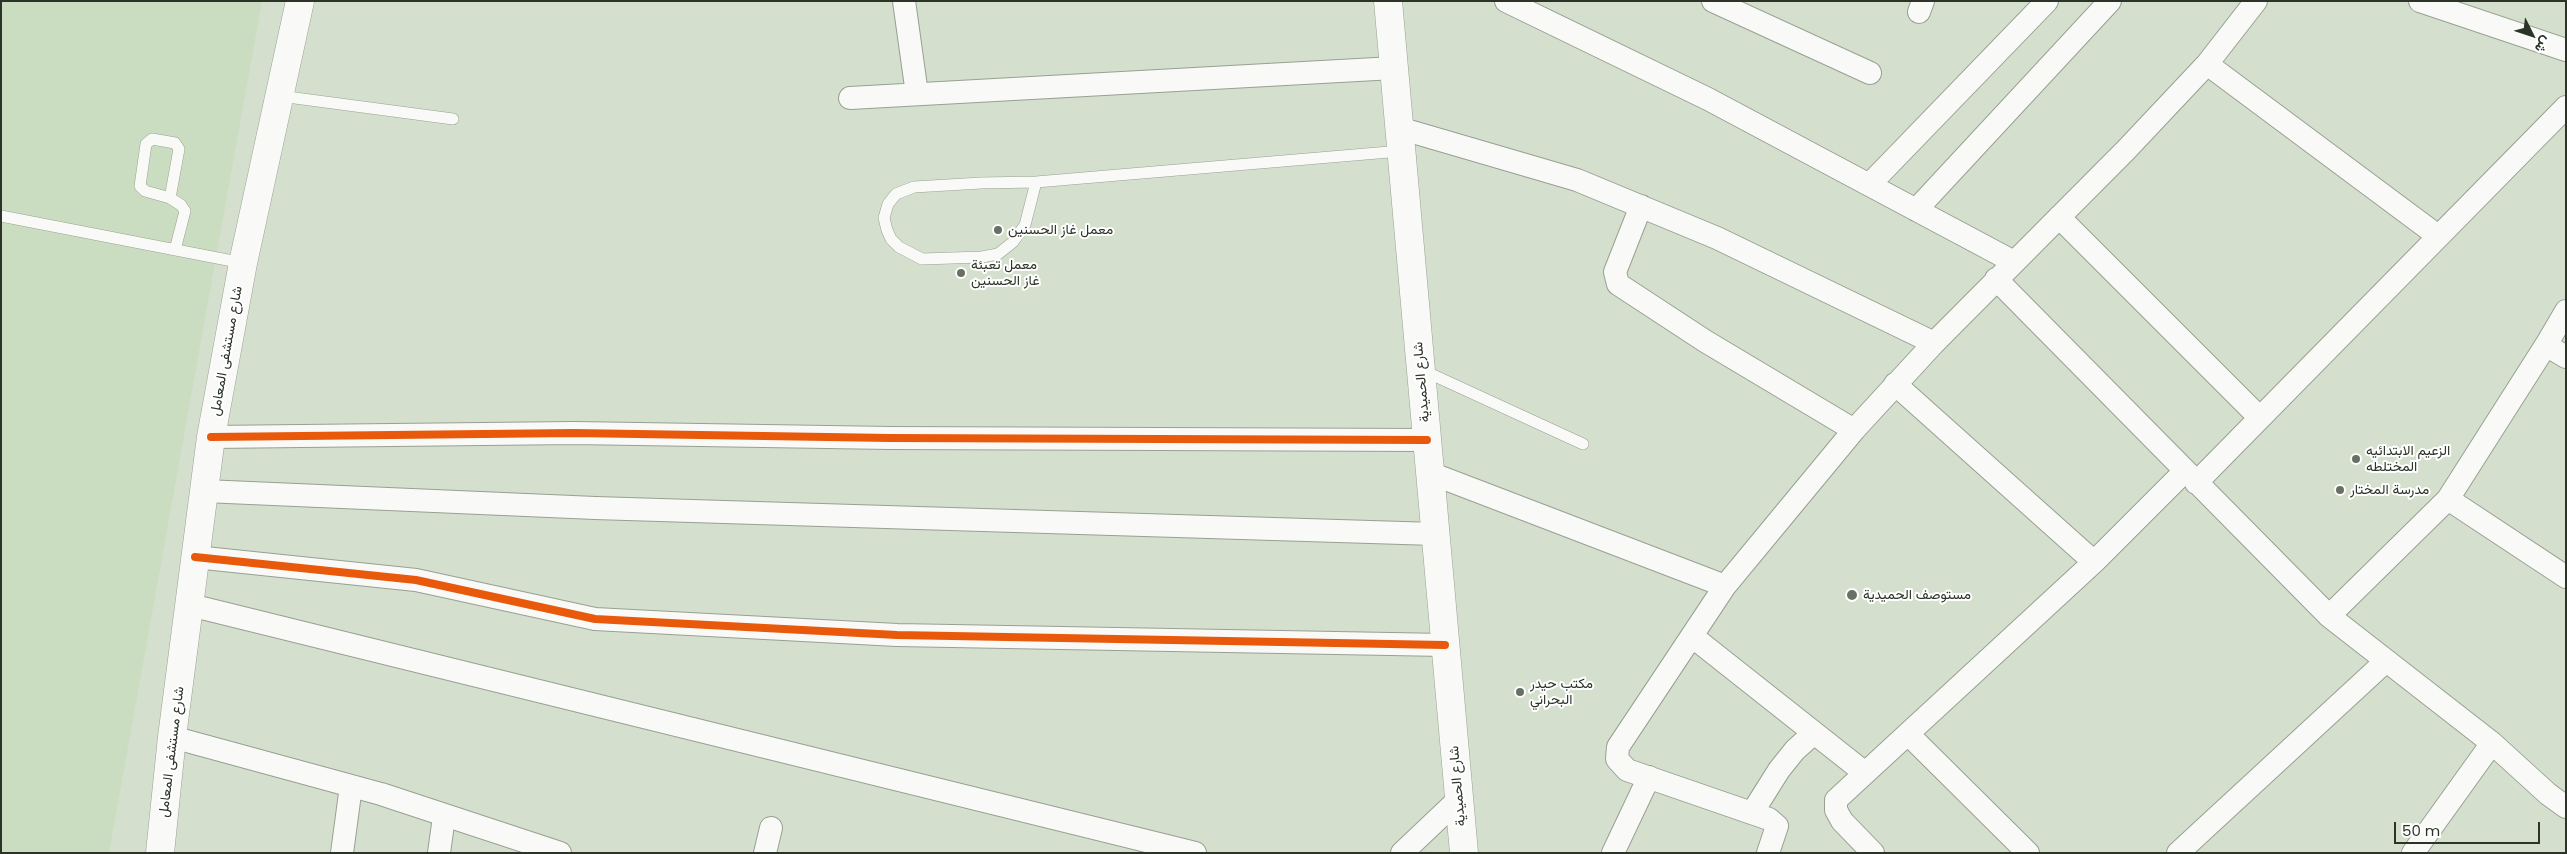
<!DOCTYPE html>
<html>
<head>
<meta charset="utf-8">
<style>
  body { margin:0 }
  #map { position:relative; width:2567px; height:854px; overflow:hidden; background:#d4dfcd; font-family:Poppins,Vazirmatn,sans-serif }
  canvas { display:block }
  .frame { position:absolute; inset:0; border:2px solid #2c3428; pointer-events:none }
  .north { position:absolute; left:2507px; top:10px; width:50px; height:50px; -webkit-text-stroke:4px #fff; paint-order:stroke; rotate:131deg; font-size:14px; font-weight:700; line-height:20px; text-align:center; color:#2c3428 }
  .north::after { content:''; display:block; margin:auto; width:18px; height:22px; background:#2c3428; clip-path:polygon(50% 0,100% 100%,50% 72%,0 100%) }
  .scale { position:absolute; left:2394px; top:822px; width:146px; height:22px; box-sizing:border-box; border:2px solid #2c3428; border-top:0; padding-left:6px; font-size:15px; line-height:18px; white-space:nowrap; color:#2c3428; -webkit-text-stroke:4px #fff; paint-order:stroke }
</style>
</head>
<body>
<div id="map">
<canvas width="2567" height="854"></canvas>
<div class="frame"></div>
<div class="north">ش</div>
<div class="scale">50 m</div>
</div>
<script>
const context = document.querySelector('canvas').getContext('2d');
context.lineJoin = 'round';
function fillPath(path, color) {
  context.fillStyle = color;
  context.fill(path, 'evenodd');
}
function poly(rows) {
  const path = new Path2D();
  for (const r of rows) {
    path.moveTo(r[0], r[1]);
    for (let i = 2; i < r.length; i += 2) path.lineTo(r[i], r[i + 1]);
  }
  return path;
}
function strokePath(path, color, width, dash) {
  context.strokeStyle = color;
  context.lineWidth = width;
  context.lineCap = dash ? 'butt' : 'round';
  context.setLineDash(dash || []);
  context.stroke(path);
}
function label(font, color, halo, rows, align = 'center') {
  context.font = font + ' Poppins,Vazirmatn,sans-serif';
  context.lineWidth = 4;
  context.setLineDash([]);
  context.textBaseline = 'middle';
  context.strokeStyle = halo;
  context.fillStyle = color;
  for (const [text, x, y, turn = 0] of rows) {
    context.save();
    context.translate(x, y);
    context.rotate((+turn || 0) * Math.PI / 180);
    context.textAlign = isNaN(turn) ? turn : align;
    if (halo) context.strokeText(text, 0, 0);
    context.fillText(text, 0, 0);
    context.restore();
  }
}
const built = poly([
  [1,1,262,1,109,853,1,853]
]);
const lane = poly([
  [280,96,453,119],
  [1036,182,1025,225,1013,242,998,254,982,257,922,259,899,247,891,239,887,230,884,218,888,204,896,194,914,187,981,183,1036,182,1401,151],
  [170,198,179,149,175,143,152,139,146,144,140,186,145,191,170,198,181,205,185,211,175,250],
  [1,216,243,263],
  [1422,370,1583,444]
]);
const street = poly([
  [904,1,917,94],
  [1506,1,1708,99,2014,262],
  [1713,1,1870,73],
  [2420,1,2566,50],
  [1919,12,1923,1],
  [2207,64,2438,236],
  [850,98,1394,68],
  [1399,128,1577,180,1717,238,1934,343],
  [1869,185,2047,1],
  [1641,206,1615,272,1618,284,1705,341,1854,430],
  [1916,210,2110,1],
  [2059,217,2260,418],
  [1996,279,2329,616,2492,743,2548,794,2566,807],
  [2546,345,2566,357],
  [1895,384,2094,562,2184,472],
  [211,437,574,433,890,438,1427,440],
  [1430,473,1725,586],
  [2196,483,2566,107],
  [204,491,595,508,1435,534],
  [2448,499,2566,577],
  [195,557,416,580,595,619,897,635,1445,645],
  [190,605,1195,853],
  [2329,616,2448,499,2546,345,2566,311],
  [1693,637,1865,773],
  [1908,734,2028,853],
  [172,737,381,794,560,853],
  [1752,813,1779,770,1795,750,1814,733],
  [342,853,351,786],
  [439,853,444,817],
  [765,853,771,828],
  [1402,853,1459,799],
  [1613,853,1649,777],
  [1768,853,1777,826,1769,819,1627,770,1617,759,1618,747,1725,586,1854,430,1934,343,2126,150,2207,64,2256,1],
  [1873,853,1842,821,1836,810,1836,800,2094,562],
  [2178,853,2386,661],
  [2413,853,2492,743]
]);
const secondary = poly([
  [1388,1,1464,853],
  [160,853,172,737,211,437,243,263,300,1]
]);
const cycleway = poly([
  [211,437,574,433,890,438,1427,440],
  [195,557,416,580,595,619,897,635,1445,645]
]);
const markers = [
  [998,230,5,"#677062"],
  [961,273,5,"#677062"],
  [2356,459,5,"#677062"],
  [2340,490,5,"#677062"],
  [1852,595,6,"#677062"],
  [1520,692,5,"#677062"]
];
const poiNames = [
  ["معمل غاز الحسنين",1008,230],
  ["معمل تعبئة",971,265],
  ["غاز الحسنين",971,281],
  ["الزعيم الابتدائيه",2366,451],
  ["المختلطه",2366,467],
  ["مدرسة المختار",2350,490],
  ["مستوصف الحميدية",1863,595],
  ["مكتب حيدر",1530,684],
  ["البحراني",1530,700]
];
const streetNames = [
  ["شارع مستشفى المعامل",227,351,-80],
  ["شارع الحميدية",1422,382,-95],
  ["شارع مستشفى المعامل",172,752,-83],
  ["شارع الحميدية",1458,786,-95]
];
fillPath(built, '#cbddc0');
strokePath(lane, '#98a092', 12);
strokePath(street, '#98a092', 24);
strokePath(secondary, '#98a092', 29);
strokePath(lane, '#f9faf8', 11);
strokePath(street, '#f9faf8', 22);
strokePath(secondary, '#f9faf8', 28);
strokePath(cycleway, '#e8590c', 8);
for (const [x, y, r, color] of markers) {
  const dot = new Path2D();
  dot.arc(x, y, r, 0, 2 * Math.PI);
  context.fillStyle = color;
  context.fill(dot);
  strokePath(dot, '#fff', 2);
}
label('14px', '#2c3428', '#fff', poiNames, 'left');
label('14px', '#2c3428', '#fff', streetNames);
</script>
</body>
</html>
